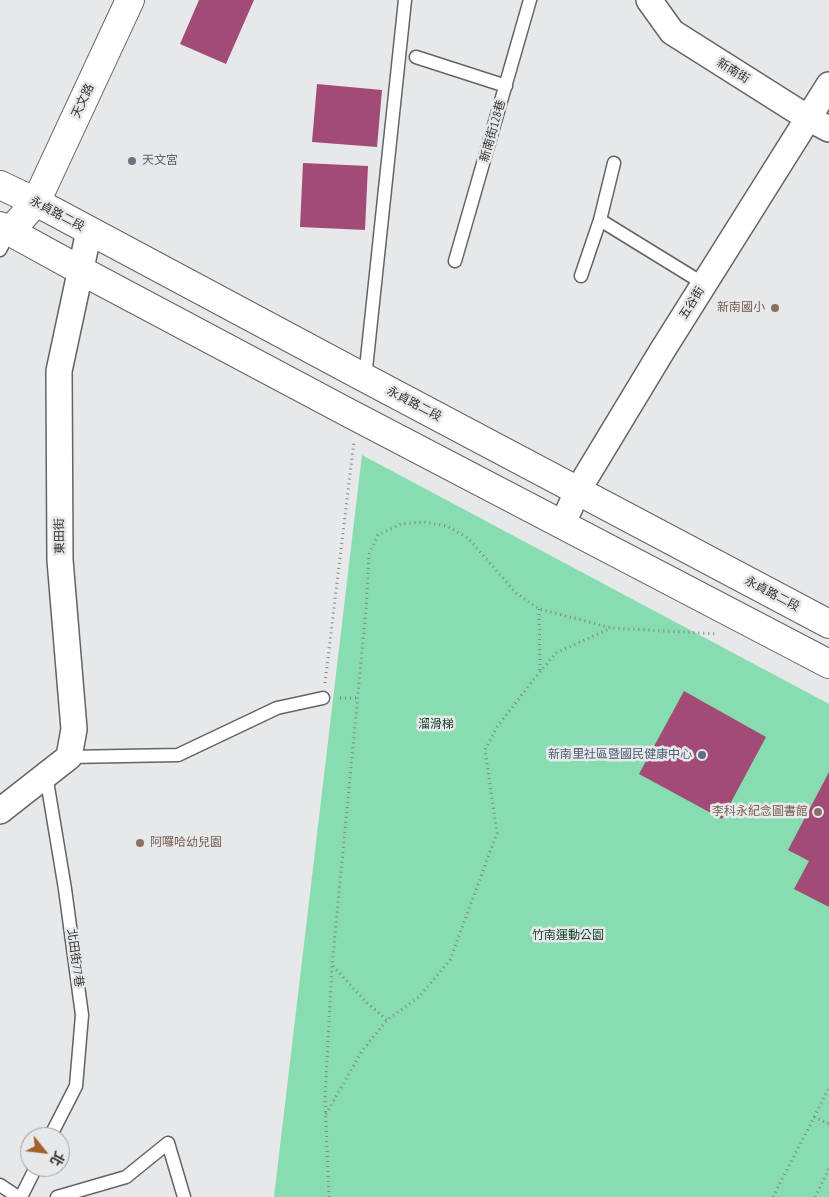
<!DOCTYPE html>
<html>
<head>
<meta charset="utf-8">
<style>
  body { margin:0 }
  #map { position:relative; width:829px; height:1197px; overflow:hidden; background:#e7e8e9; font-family:"PT Sans Narrow","Noto Sans TC",sans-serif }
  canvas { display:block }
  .north { position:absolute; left:20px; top:1127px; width:50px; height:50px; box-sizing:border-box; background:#e7e8e9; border:1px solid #9f9fa0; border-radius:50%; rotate:119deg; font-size:14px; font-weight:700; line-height:20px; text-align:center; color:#323233 }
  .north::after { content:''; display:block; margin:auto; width:18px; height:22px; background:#a1612a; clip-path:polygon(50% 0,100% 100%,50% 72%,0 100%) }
</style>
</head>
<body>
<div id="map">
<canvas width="829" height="1197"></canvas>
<div class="north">北</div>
</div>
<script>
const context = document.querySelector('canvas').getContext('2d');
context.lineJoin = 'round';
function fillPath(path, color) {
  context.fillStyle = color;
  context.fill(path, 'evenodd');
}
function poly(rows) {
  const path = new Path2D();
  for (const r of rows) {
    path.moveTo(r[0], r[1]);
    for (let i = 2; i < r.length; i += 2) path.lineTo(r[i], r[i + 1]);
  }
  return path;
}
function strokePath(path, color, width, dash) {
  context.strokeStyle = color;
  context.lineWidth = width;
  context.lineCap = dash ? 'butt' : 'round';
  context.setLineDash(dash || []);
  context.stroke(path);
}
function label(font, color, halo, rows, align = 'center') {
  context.font = font + ' "PT Sans Narrow","Noto Sans TC",sans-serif';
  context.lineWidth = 5;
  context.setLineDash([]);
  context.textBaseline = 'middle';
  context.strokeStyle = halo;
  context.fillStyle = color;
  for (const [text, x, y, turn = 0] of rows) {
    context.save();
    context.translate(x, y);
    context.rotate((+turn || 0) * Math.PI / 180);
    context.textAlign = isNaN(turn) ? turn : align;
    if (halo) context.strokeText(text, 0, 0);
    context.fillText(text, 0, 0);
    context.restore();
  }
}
const green = poly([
  [362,455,829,704,829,1197,274,1197]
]);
const building = poly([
  [199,0,254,0,226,64,180,44],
  [317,84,382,90,377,147,312,142],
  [303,163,368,166,365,230,300,227],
  [684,691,766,737,722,819,639,774],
  [829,772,829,907,794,889,809,861,788,850]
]);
const path = poly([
  [539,609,540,671],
  [325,683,354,441],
  [340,698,358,698],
  [333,966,365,1001,387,1020],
  [326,1114,362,1051,387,1020,419,997,450,960,497,833,485,750,497,727,534,679,556,653,611,628],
  [814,1117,829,1124],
  [329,1197,325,1099,332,966,366,610,369,554,378,535,401,524,424,522,447,526,468,538,516,593,539,609,612,628,718,634],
  [773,1197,829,1088],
  [815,1197,829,1169]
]);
const service = poly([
  [416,57,506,86],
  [600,220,704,284],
  [0,250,10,231],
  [455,261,530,0],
  [581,276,600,220,614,163],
  [365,378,405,0],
  [69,757,178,755,277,708,323,698],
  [46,775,65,889,82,1015,76,1086,50,1137],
  [0,1185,18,1197],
  [21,1197,36,1167],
  [57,1197,126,1177,168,1143,184,1197]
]);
const minor = poly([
  [649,0,672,32,808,118,829,129],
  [562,525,578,490,662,351,829,85],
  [0,811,69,757,74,729,60,560,59,371,89,231]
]);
const tertiary = poly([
  [10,231,36,202,130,0]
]);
const primary = poly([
  [0,185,36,202,365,378,829,624],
  [0,226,80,270,347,412,829,664]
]);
const markers = [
  [132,161,5,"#6b7280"],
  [775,308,5,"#8d6e63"],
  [702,755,5,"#5c6f8a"],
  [818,812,5,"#8d6e63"],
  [140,843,5,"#8d6e63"]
];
const streetNames = [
  ["新南街",733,71,32],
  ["天文路",83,101,-65],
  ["新南街128巷",493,131,-74],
  ["永貞路二段",57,214,28],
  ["五谷街",692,303,-58],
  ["永貞路二段",414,404,28],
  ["東田街",60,536,-91],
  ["永貞路二段",772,594,28],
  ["北田街77巷",75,958,82]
];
const worshipNames = [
  ["天文宮",142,161]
];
const educationNames = [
  ["新南國小",765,308],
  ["李科永紀念圖書館",808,812],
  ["阿囉哈幼兒園",150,843,"left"]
];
const parkNames = [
  ["溜滑梯",436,725],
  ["竹南運動公園",568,936]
];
const serviceNames = [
  ["新南里社區暨國民健康中心",692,755]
];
fillPath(green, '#87dcb0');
fillPath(building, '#a34b77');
strokePath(service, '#636465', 15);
strokePath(minor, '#636465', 28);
strokePath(tertiary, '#636465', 30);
strokePath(primary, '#636465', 30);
strokePath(path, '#848586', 3, [1, 4]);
strokePath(service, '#fff', 12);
strokePath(minor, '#fff', 25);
strokePath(tertiary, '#fff', 28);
strokePath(primary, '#fff', 28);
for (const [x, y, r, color] of markers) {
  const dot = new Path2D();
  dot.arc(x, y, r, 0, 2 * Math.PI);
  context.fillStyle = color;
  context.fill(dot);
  strokePath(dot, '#e7e8e9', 2);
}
label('12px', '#323233', '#e7e8e9', streetNames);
label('12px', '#5b616d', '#e7e8e9', worshipNames, 'left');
label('12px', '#785e54', '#e7e8e9', educationNames, 'right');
label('12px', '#113f2a', '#e7e8e9', parkNames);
label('12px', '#4e5e75', '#e7e8e9', serviceNames, 'right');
</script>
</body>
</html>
